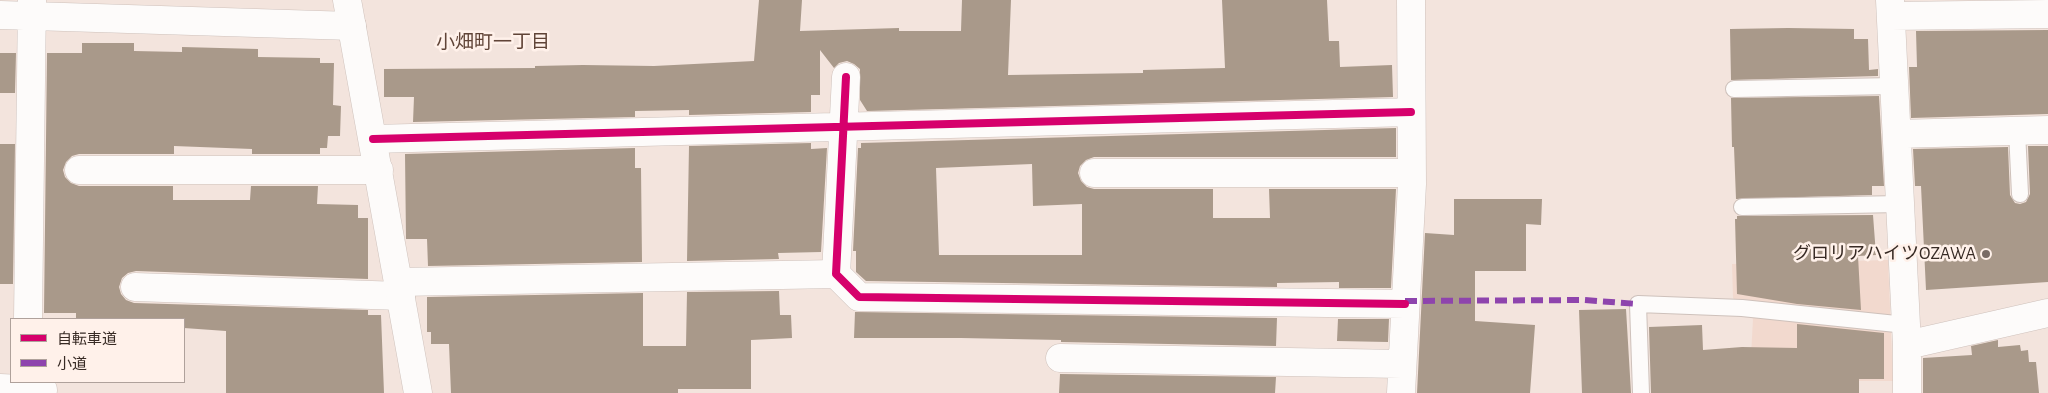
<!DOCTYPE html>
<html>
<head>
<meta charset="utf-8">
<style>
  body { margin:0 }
  #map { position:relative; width:2048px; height:393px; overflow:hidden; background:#f3e4dd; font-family:"Alegreya Sans","Noto Sans JP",sans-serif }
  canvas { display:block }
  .legend { position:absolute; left:10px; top:318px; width:175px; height:65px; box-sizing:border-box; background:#fff1ea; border:1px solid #afa19b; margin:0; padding:6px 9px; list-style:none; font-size:15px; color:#372a24 }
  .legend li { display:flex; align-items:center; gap:10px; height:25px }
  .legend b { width:25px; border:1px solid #afa19b }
</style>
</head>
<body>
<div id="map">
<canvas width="2048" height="393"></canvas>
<ul class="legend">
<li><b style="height:6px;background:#d6006c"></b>自転車道</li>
<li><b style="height:6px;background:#8e44ad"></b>小道</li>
</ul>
</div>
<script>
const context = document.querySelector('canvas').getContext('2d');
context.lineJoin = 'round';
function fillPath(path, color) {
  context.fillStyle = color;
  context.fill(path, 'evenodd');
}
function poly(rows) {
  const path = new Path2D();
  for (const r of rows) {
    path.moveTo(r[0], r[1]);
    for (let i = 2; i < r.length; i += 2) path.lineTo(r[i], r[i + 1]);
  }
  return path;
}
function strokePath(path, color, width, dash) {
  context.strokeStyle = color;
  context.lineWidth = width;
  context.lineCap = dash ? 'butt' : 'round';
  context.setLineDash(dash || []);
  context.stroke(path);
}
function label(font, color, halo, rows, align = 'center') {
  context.font = font + ' "Alegreya Sans","Noto Sans JP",sans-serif';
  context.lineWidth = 5;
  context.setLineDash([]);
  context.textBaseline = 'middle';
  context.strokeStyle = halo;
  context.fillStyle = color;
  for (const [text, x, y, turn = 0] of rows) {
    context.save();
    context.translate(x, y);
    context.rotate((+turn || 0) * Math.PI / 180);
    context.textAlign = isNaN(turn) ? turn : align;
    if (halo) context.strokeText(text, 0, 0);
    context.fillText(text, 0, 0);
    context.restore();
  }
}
const built = poly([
  [1888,260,1893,381,1794,381,1749,393,1753,319,1733,298,1732,264]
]);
const building = poly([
  [759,0,802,0,800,31,899,28,899,31,961,31,962,0,1011,0,1008,75,1143,73,1143,70,1225,68,1222,0,1327,0,1329,41,1339,41,1340,67,1392,65,1393,97,867,111,860,100,860,69,854,64,847,61,839,63,834,68,820,50,820,95,811,95,811,112,689,115,689,110,635,111,635,117,413,122,414,97,384,97,384,69,535,68,535,66,583,65,654,66,754,61],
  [1788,28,1854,29,1854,39,1868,39,1869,70,1878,69,1878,76,1731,80,1730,29],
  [2048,30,2048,114,1911,118,1909,67,1917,67,1916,31],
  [82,43,134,43,134,51,182,52,182,47,258,49,258,57,320,58,320,63,334,63,333,105,341,106,340,136,328,136,327,148,320,148,320,154,252,154,252,149,174,146,174,154,79,154,72,156,66,162,63,170,65,177,71,183,79,186,173,186,173,200,250,200,251,186,318,186,317,204,358,205,358,218,368,218,368,279,136,271,128,273,122,278,119,287,121,294,126,300,134,303,368,310,368,315,381,315,384,393,226,393,226,331,184,328,184,319,76,319,76,313,44,313,47,53,82,53],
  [0,53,16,53,15,93,0,93],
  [1879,96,1884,186,1872,186,1872,195,1736,199,1734,147,1732,147,1731,98],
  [1396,128,1396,157,1094,157,1086,160,1080,166,1078,173,1081,181,1087,187,1094,189,1213,189,1213,218,1270,218,1269,189,1396,189,1391,288,1339,288,1339,282,1277,283,1277,287,866,281,856,272,856,251,853,251,858,148,861,148,861,143],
  [1032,164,1033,206,1082,204,1082,255,939,255,936,168],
  [811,143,811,149,827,148,821,252,778,253,779,259,687,261,689,146],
  [0,144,15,144,13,284,0,284],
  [2028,146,2048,146,2048,282,1926,290,1921,186,1915,186,1913,149,2008,147,2010,195,2015,203,2020,204,2026,202,2030,194],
  [635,148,635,168,641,168,642,262,428,266,427,239,406,239,405,154],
  [1454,199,1542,199,1541,225,1526,224,1526,271,1475,271,1475,321,1535,325,1530,393,1417,393,1425,233,1454,235],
  [1873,215,1876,255,1858,256,1861,310,1797,304,1737,294,1735,219,1737,219,1737,216],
  [779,291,780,315,791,315,792,338,751,340,751,389,678,389,678,393,451,393,449,344,431,344,431,332,427,332,427,297,643,293,643,346,686,346,687,292],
  [1626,309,1631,393,1582,393,1579,310],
  [855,312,1277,318,1276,346,1061,342,1061,340,961,338,854,338],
  [1338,319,1389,319,1388,342,1337,341],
  [1797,324,1884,333,1884,379,1859,379,1859,393,1651,393,1649,327,1702,325,1703,350,1742,347,1797,348],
  [1998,340,1998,347,2020,345,2021,351,2028,350,2029,362,2036,362,2039,393,1923,393,1923,358,1972,355,1971,346],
  [1060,374,1276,377,1275,393,1059,393]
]);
const lane = poly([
  [1734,89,1894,86],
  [2017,131,2020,194],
  [1742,207,1900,204],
  [1641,393,1638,304,1742,308,1906,325]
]);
const street = poly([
  [1890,0,1907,345,1907,393],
  [0,15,352,26],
  [1891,16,2048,14],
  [846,77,836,274,859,297,1405,304],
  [1897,134,2048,130],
  [373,139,1411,112],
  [79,170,379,170],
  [1094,173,1412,173],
  [399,282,836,274],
  [135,287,401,296],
  [28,319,32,0],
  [1907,345,2048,313],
  [1060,358,1402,364],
  [0,388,43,390],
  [1401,393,1412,184,1411,0]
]);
const secondary = poly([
  [347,0,418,393]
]);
const quiet = poly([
  [1405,301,1584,300,1638,304]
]);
const cycleway = poly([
  [846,77,836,274,859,297,1405,304],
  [373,139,1411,112]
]);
const markers = [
  [1986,254,5,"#796b65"]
];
const poiNames = [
  ["グロリアハイツOZAWA",1976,254]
];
const neighbourhoodNames = [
  ["小畑町一丁目",493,42]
];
fillPath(built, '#f2d9ce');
fillPath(building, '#a9998a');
strokePath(lane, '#cec1bb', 18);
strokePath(street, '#cec1bb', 29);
strokePath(secondary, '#cec1bb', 29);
strokePath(lane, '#fdfbfa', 16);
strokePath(street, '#fdfbfa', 28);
strokePath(secondary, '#fdfbfa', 28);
strokePath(quiet, '#8e44ad', 6, [12, 6]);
strokePath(cycleway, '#d6006c', 8);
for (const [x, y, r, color] of markers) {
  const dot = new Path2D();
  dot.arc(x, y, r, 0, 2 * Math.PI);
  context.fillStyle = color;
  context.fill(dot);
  strokePath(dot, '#fff1ea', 2);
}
label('18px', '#372a24', '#fff1ea', poiNames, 'right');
label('19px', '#604437', '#fff1ea', neighbourhoodNames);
</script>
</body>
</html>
